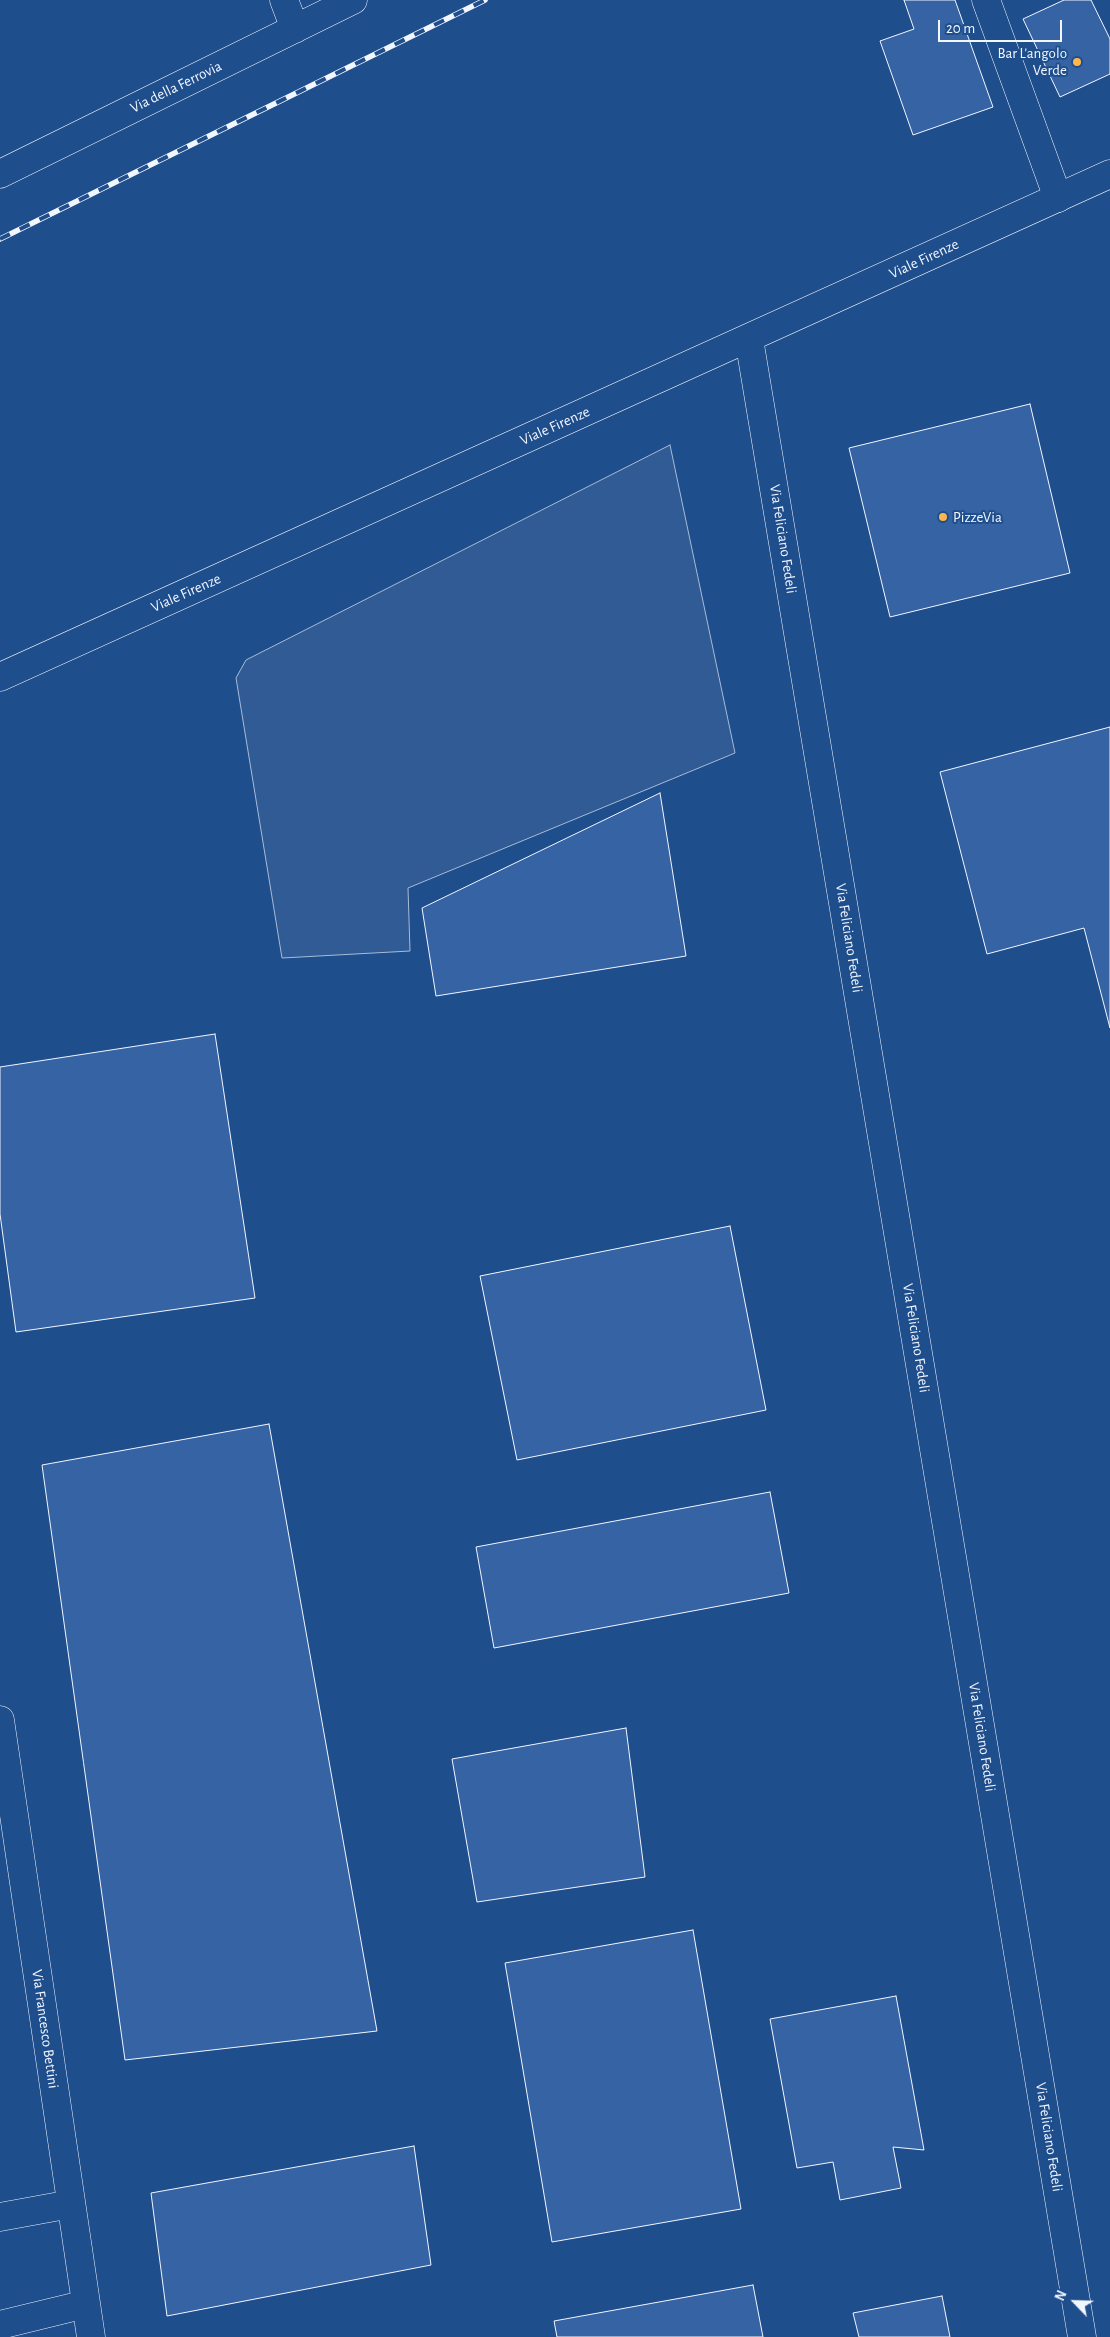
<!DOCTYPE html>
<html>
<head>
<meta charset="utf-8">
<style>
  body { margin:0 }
  #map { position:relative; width:1110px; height:2337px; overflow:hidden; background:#1f4e8c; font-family:"Alegreya Sans",sans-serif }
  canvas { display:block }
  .north { position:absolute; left:1050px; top:2277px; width:50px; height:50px; -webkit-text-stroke:4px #1f4e8c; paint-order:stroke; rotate:294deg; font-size:14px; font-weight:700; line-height:20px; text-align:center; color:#f2f6ff }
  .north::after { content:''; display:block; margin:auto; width:18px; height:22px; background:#f2f6ff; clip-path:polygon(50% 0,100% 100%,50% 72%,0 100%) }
  .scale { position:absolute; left:938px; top:20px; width:124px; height:22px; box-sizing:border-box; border:2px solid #f2f6ff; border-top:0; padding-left:6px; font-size:15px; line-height:18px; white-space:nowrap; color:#f2f6ff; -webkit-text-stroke:4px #1f4e8c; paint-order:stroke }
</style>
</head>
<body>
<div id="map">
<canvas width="1110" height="2337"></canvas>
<div class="north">N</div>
<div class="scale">20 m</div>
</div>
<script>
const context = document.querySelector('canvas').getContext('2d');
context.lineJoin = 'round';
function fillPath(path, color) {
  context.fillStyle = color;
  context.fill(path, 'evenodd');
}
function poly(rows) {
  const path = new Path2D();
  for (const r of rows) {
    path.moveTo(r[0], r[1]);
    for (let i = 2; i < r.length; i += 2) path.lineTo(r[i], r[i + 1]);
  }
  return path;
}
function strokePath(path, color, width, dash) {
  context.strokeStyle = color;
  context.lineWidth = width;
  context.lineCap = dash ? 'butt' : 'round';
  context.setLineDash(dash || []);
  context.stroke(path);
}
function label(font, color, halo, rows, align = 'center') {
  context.font = font + ' "Alegreya Sans",sans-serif';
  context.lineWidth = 4;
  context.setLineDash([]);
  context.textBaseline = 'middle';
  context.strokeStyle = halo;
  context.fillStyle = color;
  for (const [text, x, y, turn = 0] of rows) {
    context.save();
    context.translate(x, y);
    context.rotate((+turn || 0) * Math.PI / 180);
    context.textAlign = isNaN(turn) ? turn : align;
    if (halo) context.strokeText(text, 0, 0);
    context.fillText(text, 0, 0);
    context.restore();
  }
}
const parking = poly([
  [670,445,735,753,408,888,410,951,282,958,236,678,246,660,670,445]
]);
const building = poly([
  [904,0,955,0,993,107,913,135,880,41,914,29,904,0],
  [1064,0,1091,0,1110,39,1110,74,1060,97,1023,19,1064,0],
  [1030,404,1070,573,890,617,849,448,1030,404],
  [1110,727,1110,1028,1084,928,987,954,940,772,1110,727],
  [660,793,686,956,436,996,422,908,660,793],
  [215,1034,255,1298,16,1332,0,1214,0,1067,215,1034],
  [730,1226,766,1410,517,1460,480,1276,730,1226],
  [269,1424,377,2031,125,2060,42,1465,269,1424],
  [770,1492,789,1593,494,1648,476,1547,770,1492],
  [626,1728,645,1877,477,1902,452,1759,626,1728],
  [693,1930,741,2209,552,2242,505,1963,693,1930],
  [896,1996,924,2150,893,2147,901,2188,840,2200,833,2162,797,2168,770,2019,896,1996],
  [414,2146,431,2265,167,2316,151,2193,414,2146],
  [753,2285,763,2337,557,2337,554,2321,753,2285],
  [942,2296,950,2337,859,2337,853,2313,942,2296]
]);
const minor = poly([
  [284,0,295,29],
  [986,0,1058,198],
  [0,174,353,0],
  [749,339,1082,2337],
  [0,1720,91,2337],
  [0,2217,71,2204],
  [0,2325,86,2304]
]);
const major = poly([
  [0,677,1110,174]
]);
const rail = poly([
  [0,239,485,0]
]);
const markers = [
  [1077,62,5,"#ffb74d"],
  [943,517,5,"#ffb74d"]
];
const poiNames = [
  ["Bar L'angolo",1067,53],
  ["Verde",1067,70],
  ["PizzeVia",953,517,"left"]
];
const streetNames = [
  ["Via della Ferrovia",176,87,-26],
  ["Viale Firenze",924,259,-25],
  ["Viale Firenze",555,426,-24],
  ["Via Feliciano Fedeli",783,539,81],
  ["Viale Firenze",186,593,-24],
  ["Via Feliciano Fedeli",849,938,81],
  ["Via Feliciano Fedeli",916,1338,81],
  ["Via Feliciano Fedeli",982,1737,81],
  ["Via Francesco Bettini",45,2029,82],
  ["Via Feliciano Fedeli",1049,2137,81]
];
fillPath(parking, '#305b95');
strokePath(parking, '#a8bbd7', 1);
fillPath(building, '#3563a3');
strokePath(building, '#f2f6ff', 1);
strokePath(minor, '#f2f6ff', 29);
strokePath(major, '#f2f6ff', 29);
strokePath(minor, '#1f4e8c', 28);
strokePath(major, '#1f4e8c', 28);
strokePath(rail, '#f2f6ff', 5.5);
strokePath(rail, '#1f4e8c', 4, [11]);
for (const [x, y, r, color] of markers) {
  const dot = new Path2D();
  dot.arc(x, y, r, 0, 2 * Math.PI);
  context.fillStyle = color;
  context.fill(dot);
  strokePath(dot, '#1f4e8c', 2);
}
label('15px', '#f2f6ff', '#1f4e8c', poiNames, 'right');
label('15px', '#f2f6ff', '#1f4e8c', streetNames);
</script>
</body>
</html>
